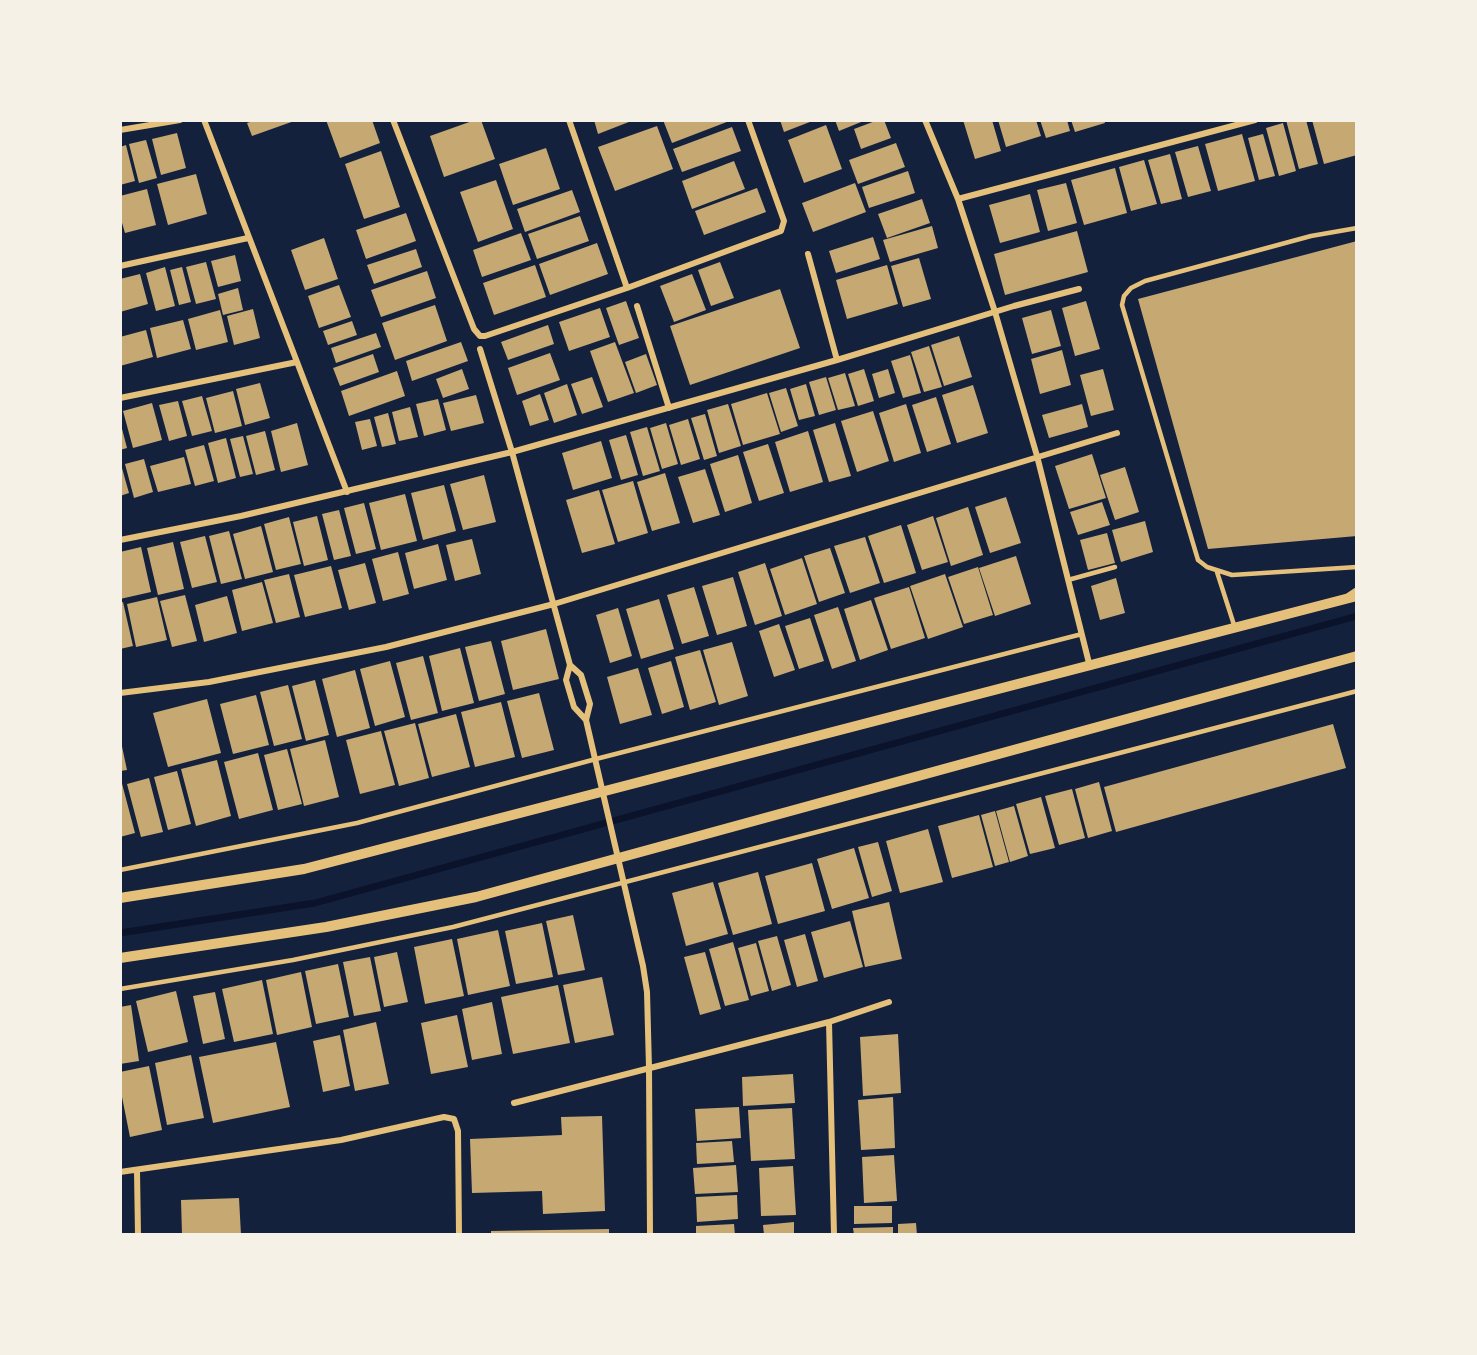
<!DOCTYPE html>
<html>
<head>
<meta charset="utf-8">
<style>
  body { margin:0 }
  #map { position:relative; width:1477px; height:1355px; overflow:hidden; background:#14213d; font-family:Overpass,sans-serif }
  canvas { display:block }
  .frame { position:absolute; inset:0; border:122px solid #f6f1e7; pointer-events:none }
</style>
</head>
<body>
<div id="map">
<canvas width="1477" height="1355"></canvas>
<div class="frame"></div>
</div>
<script>
const context = document.querySelector('canvas').getContext('2d');
context.lineJoin = 'round';
function poly(rows) {
  const path = new Path2D();
  for (const r of rows) {
    path.moveTo(r[0], r[1]);
    for (let i = 2; i < r.length; i += 2) path.lineTo(r[i], r[i + 1]);
  }
  return path;
}
function strokePath(path, color, width, dash) {
  context.strokeStyle = color;
  context.lineWidth = width;
  context.lineCap = dash ? 'butt' : 'round';
  context.setLineDash(dash || []);
  context.stroke(path);
}
function fillPath(path, color) {
  context.fillStyle = color;
  context.fill(path, 'evenodd');
}
const stream = poly([
  [120,933,315,903,1357,616]
]);
const building = poly([
  [256,120,297,120,252,136,247,123],
  [326,120,372,120,380,143,340,158],
  [475,120,481,120,495,159,444,177,430,136],
  [594,120,634,120,598,134],
  [663,120,732,120,672,143],
  [780,120,815,120,784,132],
  [835,120,866,120,839,131],
  [878,120,884,120,891,138,861,149,854,129],
  [963,120,992,120,1001,151,975,159],
  [998,120,1036,120,1041,136,1006,147],
  [1040,120,1067,120,1070,131,1046,138],
  [1071,120,1104,120,1105,123,1075,132],
  [1286,120,1306,120,1318,164,1299,169],
  [1312,120,1357,120,1357,155,1324,164],
  [1283,123,1296,171,1279,176,1266,128],
  [826,125,842,169,804,183,788,140],
  [657,126,673,169,615,191,598,147],
  [732,127,741,151,682,172,673,149],
  [177,133,186,168,161,175,152,139],
  [1242,134,1255,181,1218,191,1205,144],
  [1263,134,1275,176,1259,180,1248,138],
  [146,140,157,178,139,183,129,144],
  [896,143,905,167,858,184,849,160],
  [126,145,135,181,120,185,120,147],
  [1198,146,1211,191,1188,197,1175,152],
  [546,148,560,189,513,205,499,164],
  [381,151,400,207,364,219,345,164],
  [1170,154,1182,199,1161,204,1148,160],
  [1144,160,1157,204,1131,211,1119,167],
  [734,161,745,189,692,209,682,181],
  [1115,168,1127,213,1084,225,1071,180],
  [908,171,915,193,869,208,862,187],
  [196,174,207,214,168,225,157,184],
  [496,180,513,229,478,242,460,192],
  [855,183,866,212,813,232,802,203],
  [1066,183,1077,223,1048,231,1037,190],
  [757,188,766,212,704,235,695,211],
  [147,189,156,225,125,233,120,216,120,196],
  [572,190,580,212,525,232,517,209],
  [1030,194,1040,232,1000,243,989,205],
  [922,199,930,223,887,238,878,214],
  [406,213,416,241,366,259,356,230],
  [580,216,589,241,537,259,528,234],
  [932,226,938,248,890,262,883,240],
  [1077,231,1088,272,1005,295,994,254],
  [521,233,531,260,482,277,473,250],
  [873,237,880,259,836,273,829,251],
  [324,238,338,279,305,290,291,250],
  [1357,241,1357,536,1208,549,1138,299],
  [597,243,608,274,550,295,539,264],
  [416,249,422,267,374,284,367,265],
  [235,255,241,281,218,287,211,261],
  [919,258,931,299,903,307,891,266],
  [206,262,216,299,196,304,186,267],
  [720,262,734,298,711,306,698,270],
  [535,265,546,297,494,315,483,283],
  [887,265,898,304,847,319,836,280],
  [165,267,175,306,156,311,146,273],
  [182,267,191,302,179,305,170,270],
  [427,271,436,298,381,317,371,290],
  [140,274,148,304,120,312,120,279],
  [692,274,706,310,674,322,660,286],
  [339,285,351,317,319,328,308,296],
  [238,288,243,310,223,315,218,294],
  [780,289,800,348,690,385,670,326],
  [626,301,639,338,619,345,606,308],
  [1086,301,1100,349,1075,356,1062,308],
  [435,305,447,341,395,360,382,323],
  [600,308,610,337,569,351,559,322],
  [253,309,260,338,234,345,227,316],
  [220,310,228,342,196,350,188,319],
  [1051,310,1061,346,1032,354,1022,318],
  [183,320,191,349,157,358,150,328],
  [352,321,357,335,328,345,323,331],
  [548,325,554,344,508,360,501,342],
  [146,330,153,357,120,366,120,337],
  [376,333,381,347,336,363,331,348],
  [959,336,972,377,944,386,931,345],
  [461,342,468,361,412,381,406,361],
  [615,342,634,393,608,402,590,351],
  [929,346,942,387,924,392,911,352],
  [1062,350,1071,385,1040,394,1031,359],
  [550,353,560,380,517,395,508,368],
  [373,354,379,372,340,386,333,368],
  [646,354,657,385,636,393,625,362],
  [910,355,921,393,903,398,891,361],
  [462,369,469,389,443,398,436,379],
  [864,369,874,401,858,406,848,374],
  [888,369,895,393,879,398,872,374],
  [1103,369,1114,410,1091,416,1080,375],
  [397,371,405,396,349,416,341,391],
  [845,373,855,406,838,410,828,378],
  [592,377,603,407,582,414,571,384],
  [826,377,836,410,819,415,809,382],
  [260,383,270,418,245,425,236,389],
  [567,384,577,415,554,423,544,393],
  [806,384,815,416,799,420,790,389],
  [973,385,988,433,957,443,942,395],
  [786,388,798,426,781,432,769,393],
  [233,391,242,426,215,433,206,398],
  [767,393,780,434,743,445,731,404],
  [540,394,549,420,530,426,522,401],
  [476,395,484,423,451,431,443,403],
  [202,396,212,431,192,436,182,401],
  [936,397,951,444,927,452,912,405],
  [438,399,446,430,424,436,416,404],
  [178,401,187,436,169,441,159,405],
  [152,403,162,440,133,448,123,411],
  [728,404,741,446,719,453,707,410],
  [906,404,921,453,894,462,879,413],
  [1082,404,1088,427,1049,438,1042,415],
  [410,407,418,437,399,441,392,412],
  [873,411,889,461,857,472,841,421],
  [388,413,396,444,382,447,374,417],
  [705,414,717,456,704,460,691,418],
  [370,419,377,446,362,450,355,422],
  [688,419,700,459,681,465,669,425],
  [120,421,127,448,120,450],
  [297,423,308,465,281,472,271,431],
  [666,423,678,464,662,469,650,428],
  [835,423,851,476,829,482,813,430],
  [647,427,660,471,643,476,630,432],
  [265,431,275,470,256,475,246,436],
  [808,431,823,482,790,492,775,442],
  [626,435,638,475,621,480,609,440],
  [243,436,253,474,240,477,230,439],
  [226,438,236,478,218,483,208,443],
  [601,441,612,478,573,490,562,453],
  [768,444,784,493,759,501,743,452],
  [204,445,214,481,195,486,185,450],
  [1092,454,1106,498,1069,509,1055,466],
  [738,455,752,503,725,512,710,464],
  [184,457,191,484,158,492,150,466],
  [144,459,153,492,134,498,125,464],
  [120,461,129,493,120,496],
  [1125,467,1139,512,1115,520,1100,475],
  [705,469,720,515,693,523,678,477],
  [665,473,680,523,652,531,637,482],
  [484,475,496,522,463,530,450,484],
  [633,481,648,533,618,542,602,490],
  [444,485,456,531,423,540,411,493],
  [599,490,615,544,582,553,566,500],
  [405,494,417,541,381,550,369,503],
  [1006,497,1021,543,990,553,975,507],
  [1102,502,1110,525,1078,535,1070,512],
  [364,503,376,549,356,554,344,508],
  [968,507,983,555,951,566,936,518],
  [339,510,351,556,334,560,322,514],
  [317,516,328,560,304,566,293,522],
  [933,516,948,562,922,570,907,525],
  [289,517,301,564,276,570,264,524],
  [1145,521,1153,552,1121,562,1112,530],
  [901,525,916,573,884,583,868,536],
  [261,526,273,572,245,579,233,534],
  [229,531,242,579,221,584,209,536],
  [1107,533,1115,563,1088,570,1080,540],
  [205,536,217,582,192,588,180,542],
  [865,537,880,583,850,593,834,546],
  [472,539,481,574,455,581,446,545],
  [173,542,184,589,158,595,147,548],
  [438,544,447,580,414,589,405,553],
  [141,547,151,592,120,599,120,552],
  [830,548,845,593,819,602,804,556],
  [398,552,409,594,383,601,372,559],
  [1016,556,1031,604,995,616,979,568],
  [802,558,817,604,785,615,770,569],
  [365,563,376,603,349,610,338,570],
  [765,563,782,616,755,625,738,572],
  [331,566,342,608,305,617,294,575],
  [978,567,993,615,964,624,948,577],
  [289,574,300,617,276,623,264,580],
  [945,574,963,627,928,639,910,586],
  [733,577,747,626,717,635,702,586],
  [1116,578,1125,613,1100,620,1091,586],
  [262,582,273,623,242,631,232,590],
  [694,587,709,636,682,644,667,595],
  [909,587,925,638,891,649,874,598],
  [185,595,197,641,172,647,160,601],
  [227,596,237,633,204,642,195,605],
  [157,597,167,640,136,647,127,604],
  [659,599,674,649,641,659,626,609],
  [871,600,888,650,860,660,844,609],
  [123,602,133,646,120,649,120,603],
  [838,607,856,661,832,669,814,615],
  [618,608,632,656,610,663,596,615],
  [810,618,824,661,799,669,785,626],
  [779,624,795,670,774,677,759,631],
  [546,629,559,679,513,690,501,641],
  [491,641,505,694,479,701,465,647],
  [732,642,748,696,719,705,703,650],
  [460,648,474,703,442,711,429,656],
  [700,650,716,702,690,710,675,657],
  [423,656,438,713,411,720,396,663],
  [390,661,405,717,375,726,360,669],
  [671,661,684,707,662,714,648,668],
  [638,668,652,715,620,724,607,677],
  [355,670,370,728,337,737,322,679],
  [315,680,329,735,306,741,292,686],
  [288,685,302,739,274,746,260,692],
  [539,693,554,750,522,758,507,701],
  [256,695,269,745,233,754,220,704],
  [207,699,221,753,168,767,153,713],
  [501,702,515,757,475,767,461,712],
  [456,714,470,767,432,777,418,724],
  [415,723,429,778,399,786,384,731],
  [1333,724,1346,768,1116,832,1104,787],
  [381,731,395,785,360,794,346,740],
  [120,737,127,770,120,771],
  [325,740,339,797,304,806,290,749],
  [287,749,302,804,278,810,264,755],
  [258,753,273,810,239,819,224,762],
  [217,760,231,816,196,826,181,769],
  [177,771,191,824,168,830,154,777],
  [120,776,135,833,120,837],
  [149,778,163,832,141,837,127,784],
  [1099,782,1112,831,1088,838,1075,789],
  [1072,789,1085,838,1059,845,1045,796],
  [1041,797,1055,848,1030,854,1016,804],
  [1014,806,1028,856,1010,862,996,811],
  [995,811,1009,862,995,866,981,815],
  [979,815,993,867,952,878,938,826],
  [928,829,943,882,900,893,886,841],
  [878,842,892,891,872,897,858,847],
  [854,848,869,898,832,909,817,859],
  [812,863,825,911,778,924,765,876],
  [758,872,772,924,733,935,718,883],
  [713,882,728,934,686,946,672,893],
  [889,902,902,959,865,967,852,911],
  [573,915,585,970,558,975,546,921],
  [850,921,863,967,824,978,811,932],
  [542,923,553,977,516,984,505,931],
  [498,930,510,986,468,995,457,939],
  [805,934,818,981,797,987,784,940],
  [777,936,791,985,772,991,758,941],
  [452,939,464,996,425,1004,414,947],
  [733,942,749,1000,725,1006,709,949],
  [756,943,769,991,751,996,738,948],
  [397,952,408,1002,384,1007,374,957],
  [705,952,721,1009,700,1015,684,957],
  [370,957,381,1011,354,1016,343,962],
  [338,964,349,1017,316,1024,305,971],
  [301,972,312,1027,277,1035,266,980],
  [602,977,614,1035,575,1043,563,985],
  [262,980,273,1034,234,1042,222,989],
  [558,985,570,1043,513,1054,501,997],
  [176,991,188,1042,148,1052,136,1001],
  [215,992,225,1039,203,1044,193,996],
  [492,1002,502,1054,472,1060,462,1009],
  [131,1005,139,1061,120,1064,120,1007],
  [457,1015,468,1067,431,1074,421,1023],
  [376,1022,389,1084,355,1091,343,1030],
  [898,1034,901,1093,863,1096,860,1037],
  [340,1035,350,1086,323,1092,313,1041],
  [276,1042,290,1107,213,1123,199,1057],
  [191,1055,204,1118,167,1125,155,1063],
  [149,1066,162,1130,130,1137,120,1087,120,1072],
  [793,1074,795,1103,743,1106,742,1077],
  [893,1097,895,1148,861,1150,858,1100],
  [739,1107,741,1138,697,1141,695,1109],
  [792,1108,795,1159,751,1161,748,1110],
  [602,1116,605,1211,543,1214,542,1191,472,1193,470,1139,562,1135,561,1117],
  [732,1141,734,1162,697,1164,696,1143],
  [894,1155,897,1201,864,1203,862,1157],
  [736,1165,738,1192,695,1194,693,1168],
  [793,1166,796,1215,761,1216,759,1168],
  [737,1195,738,1219,697,1222,696,1197],
  [239,1198,241,1235,182,1235,181,1200],
  [854,1206,892,1206,892,1223,854,1224],
  [794,1222,794,1235,764,1235,763,1225],
  [916,1223,917,1235,898,1235,898,1224],
  [734,1224,735,1235,696,1235,696,1226],
  [893,1227,893,1235,854,1235,853,1228],
  [609,1229,609,1235,491,1235,491,1231]
]);
const service = poly([
  [1357,228,1311,236,1145,281,1131,288,1124,296,1122,305,1198,560,1207,567,1232,575,1357,567],
  [1217,572,1235,628],
  [1068,580,1115,567],
  [1348,595,1357,589],
  [120,870,357,823,596,759,1082,634],
  [120,989,293,960,453,927,1357,691]
]);
const minor = poly([
  [204,120,347,492],
  [393,120,474,329,480,336,485,336,627,288,781,231,784,221,748,120],
  [569,120,627,288],
  [925,120,958,199,995,312,1037,456,1090,667],
  [120,130,180,120],
  [958,199,1255,120],
  [808,254,837,360],
  [120,266,248,238],
  [637,306,669,408],
  [480,349,512,452,570,665,566,680,574,707,586,720],
  [120,398,297,362],
  [120,540,241,516,512,452,837,360,1014,306,1079,289],
  [570,665,581,675,590,704,586,720,643,966,647,992,649,1068,650,1235],
  [120,693,209,682,386,647,554,604,1117,433],
  [829,1022,834,1235],
  [514,1103,829,1022,889,1002],
  [137,1171,138,1235],
  [120,1172,341,1140,444,1117,454,1119,458,1131,459,1235]
]);
const tertiary = poly([
  [120,898,304,869,1357,596],
  [120,958,326,927,476,897,1357,656]
]);
strokePath(stream, '#0b132b', 7);
fillPath(building, '#c6a872');
strokePath(service, '#e5c07b', 4.5);
strokePath(minor, '#e5c07b', 6);
strokePath(tertiary, '#e5c07b', 10);
</script>
</body>
</html>
